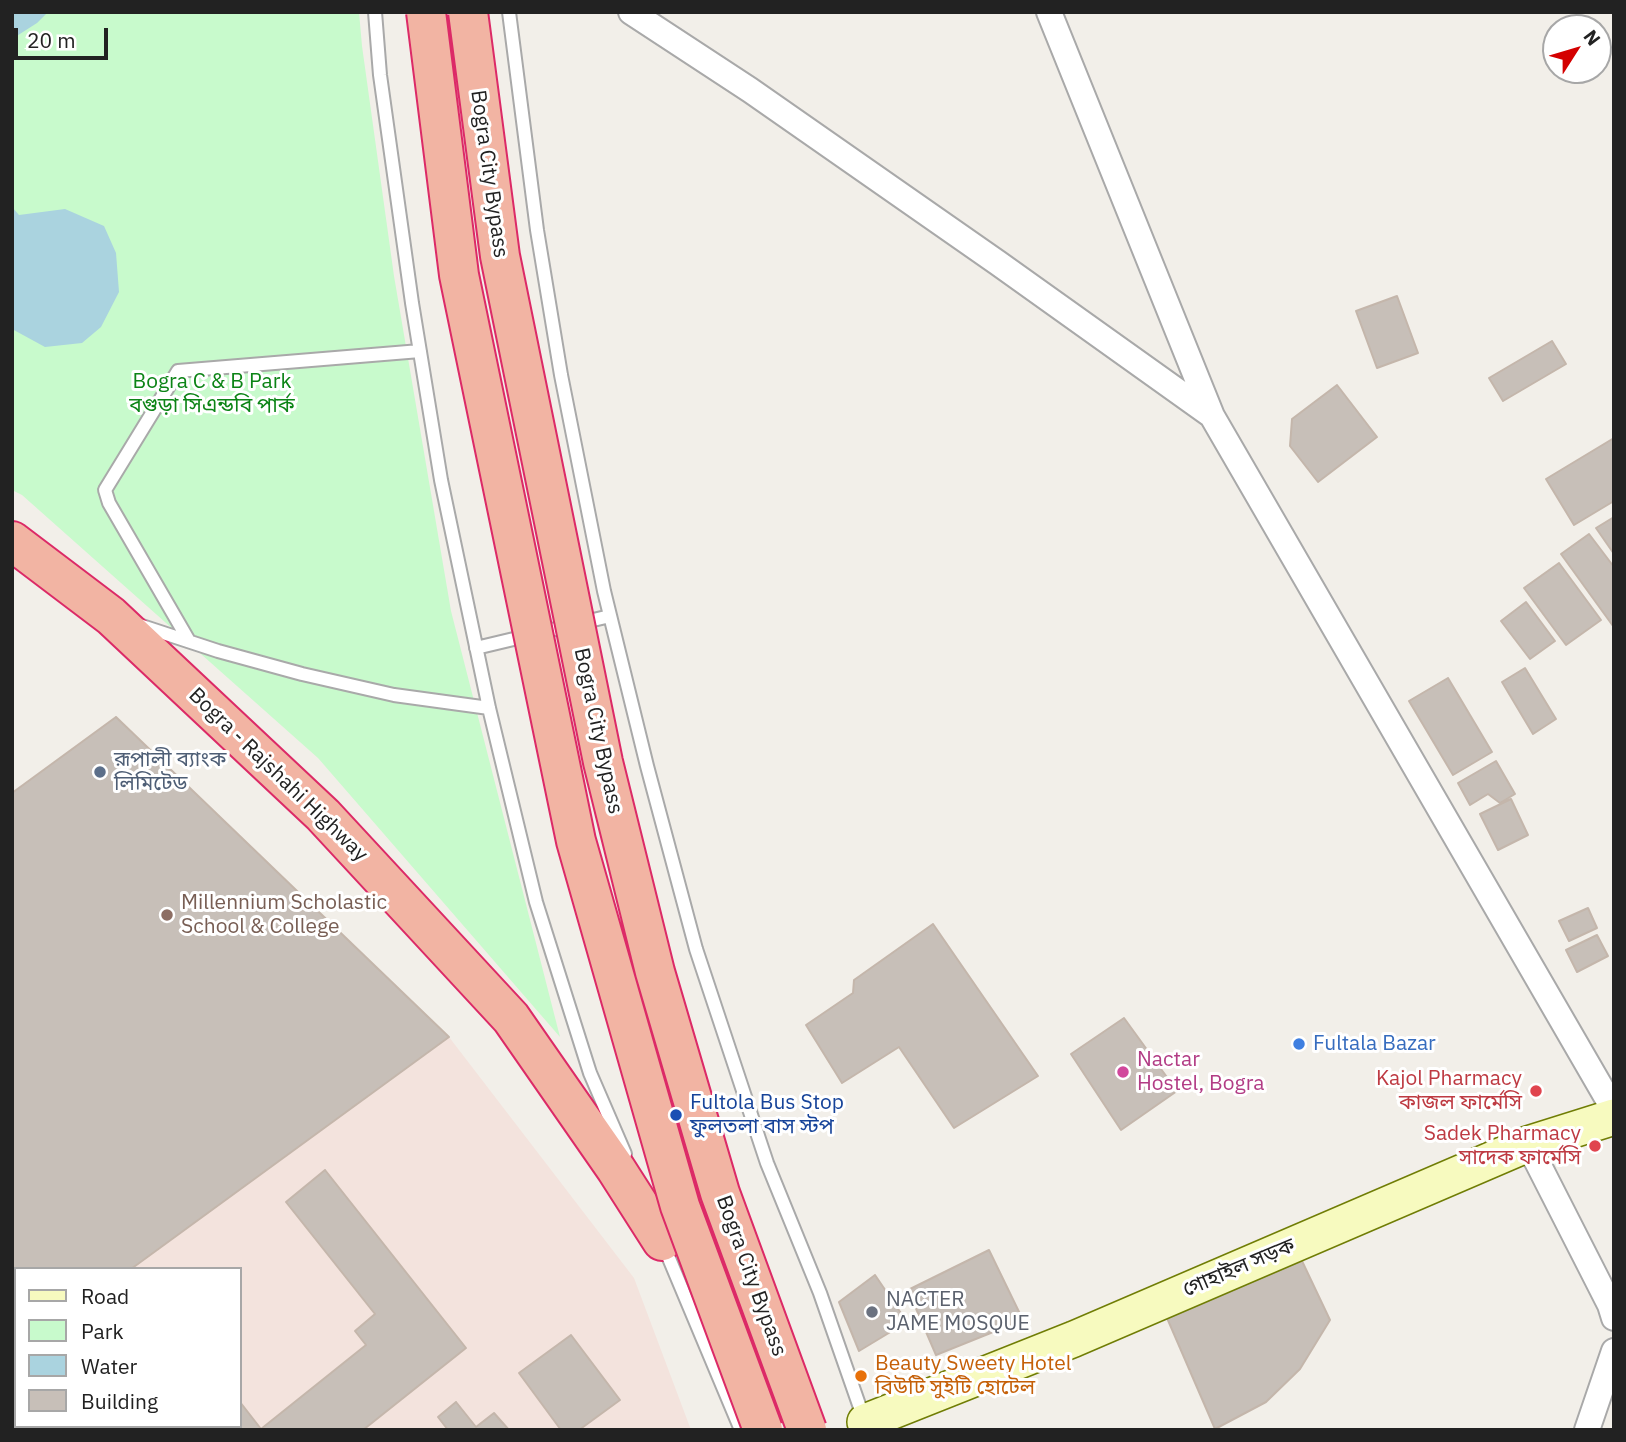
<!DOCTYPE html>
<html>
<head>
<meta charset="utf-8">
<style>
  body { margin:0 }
  #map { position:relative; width:1626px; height:1442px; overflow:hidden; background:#f2efe9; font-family:"IBM Plex Sans",sans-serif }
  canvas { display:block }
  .frame { position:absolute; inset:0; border:14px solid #222; pointer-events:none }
  .legend { position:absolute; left:14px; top:1267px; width:228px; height:161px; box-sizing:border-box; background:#fff; border:2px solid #a7a7a7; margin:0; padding:9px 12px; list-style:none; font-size:21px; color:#222 }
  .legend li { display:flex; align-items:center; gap:14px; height:35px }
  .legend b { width:35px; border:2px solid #a7a7a7 }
  .north { position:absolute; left:1542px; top:14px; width:70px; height:70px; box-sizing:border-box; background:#fff; border:2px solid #a7a7a7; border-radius:50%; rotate:53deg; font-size:19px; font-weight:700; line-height:28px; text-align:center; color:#222 }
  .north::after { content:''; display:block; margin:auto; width:24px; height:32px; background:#d40000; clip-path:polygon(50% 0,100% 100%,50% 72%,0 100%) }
  .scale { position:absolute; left:14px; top:28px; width:94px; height:32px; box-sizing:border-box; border:4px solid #222; border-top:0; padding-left:9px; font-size:21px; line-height:24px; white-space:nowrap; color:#222; -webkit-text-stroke:5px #fff; paint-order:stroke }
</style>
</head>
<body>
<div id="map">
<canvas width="1626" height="1442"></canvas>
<div class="frame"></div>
<ul class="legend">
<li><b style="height:9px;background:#f7fabf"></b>Road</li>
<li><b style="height:19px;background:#c8facc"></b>Park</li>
<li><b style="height:19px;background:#aad3df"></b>Water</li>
<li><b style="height:19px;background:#c7bfb8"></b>Building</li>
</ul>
<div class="north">N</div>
<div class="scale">20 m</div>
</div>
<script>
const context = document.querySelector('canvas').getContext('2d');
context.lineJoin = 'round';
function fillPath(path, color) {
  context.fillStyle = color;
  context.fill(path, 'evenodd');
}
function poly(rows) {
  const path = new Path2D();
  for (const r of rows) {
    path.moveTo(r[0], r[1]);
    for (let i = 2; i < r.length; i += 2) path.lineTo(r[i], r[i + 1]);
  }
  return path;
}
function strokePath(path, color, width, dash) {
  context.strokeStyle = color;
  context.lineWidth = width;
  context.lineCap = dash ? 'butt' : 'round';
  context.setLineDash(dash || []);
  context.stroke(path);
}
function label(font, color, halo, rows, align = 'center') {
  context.font = font + ' "IBM Plex Sans","Noto Sans Bengali",sans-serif';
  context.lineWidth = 6;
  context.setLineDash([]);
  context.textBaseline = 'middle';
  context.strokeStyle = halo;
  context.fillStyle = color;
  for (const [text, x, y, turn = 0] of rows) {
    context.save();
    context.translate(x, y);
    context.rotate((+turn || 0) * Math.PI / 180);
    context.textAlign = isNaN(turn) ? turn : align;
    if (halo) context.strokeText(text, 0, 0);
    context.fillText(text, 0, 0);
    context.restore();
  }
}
const military = poly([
  [449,1037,634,1278,691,1430,12,1430,12,1356,16,1353,16,1426,240,1426,240,1269,131,1269]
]);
const park = poly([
  [12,12,359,12,362,46,394,276,451,611,560,1037,318,758,22,495,12,490]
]);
const water = poly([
  [12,12,48,12,37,23,12,39],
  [12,207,19,215,65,209,104,226,116,253,119,292,101,327,82,343,45,347,12,329]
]);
const building = poly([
  [1397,296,1418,353,1377,368,1356,311,1397,296],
  [1552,341,1566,364,1503,401,1489,378,1552,341],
  [1337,385,1377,437,1318,482,1290,446,1292,419,1337,385],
  [1614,438,1614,501,1574,525,1546,479,1614,438],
  [1614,517,1614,554,1596,528,1614,517],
  [1589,534,1614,567,1613,626,1561,554,1589,534],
  [1559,563,1601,620,1566,645,1524,588,1559,563],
  [1526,602,1555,641,1530,659,1501,621,1526,602],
  [1525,668,1556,719,1533,734,1502,682,1525,668],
  [1448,678,1492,752,1453,775,1409,701,1448,678],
  [116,717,449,1037,131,1269,16,1269,16,1353,12,1356,12,793,116,717],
  [1496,761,1515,794,1500,803,1488,794,1470,805,1458,783,1496,761],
  [1511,799,1528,835,1498,850,1480,814,1511,799],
  [1588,908,1597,928,1569,941,1559,921,1588,908],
  [933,924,1038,1076,954,1128,899,1047,842,1083,806,1025,853,993,854,980,933,924],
  [1597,935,1608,956,1577,972,1566,950,1597,935],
  [1124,1018,1177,1091,1121,1130,1071,1054,1124,1018],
  [325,1170,466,1348,363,1430,200,1430,197,1426,240,1426,240,1402,261,1429,366,1345,355,1331,375,1314,286,1202,325,1170],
  [989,1250,1023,1320,936,1355,908,1290,989,1250],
  [1302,1261,1330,1320,1300,1369,1266,1402,1215,1429,1164,1311,1302,1261],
  [875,1275,907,1322,859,1351,839,1302,875,1275],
  [571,1335,620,1400,579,1430,561,1430,519,1373,571,1335],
  [16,1394,16,1426,54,1426,56,1430,12,1430,12,1397,16,1394],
  [456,1402,476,1427,494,1413,509,1430,448,1430,438,1417,456,1402],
  [60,1426,152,1426,154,1430,63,1430,60,1426]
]);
const service = poly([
  [375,12,380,75,412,303,441,480,489,708,536,902,590,1073,625,1154],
  [509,12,537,230,561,375,604,591,647,766,696,949,767,1163,820,1293,864,1419],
  [139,625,218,651,302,674,394,695,489,708],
  [189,641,109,503,105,490,178,371,420,351],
  [476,648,610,616],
  [663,1244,741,1430]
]);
const minor = poly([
  [631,12,750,90,998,263,1211,415],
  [1049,12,1212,416,1614,1110],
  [1528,1144,1610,1305,1614,1318],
  [12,1368,16,1366],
  [164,1426,167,1430],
  [1587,1430,1614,1351]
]);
const secondary = poly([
  [865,1422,1074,1339,1528,1144,1614,1117]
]);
const trunk = poly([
  [12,541,111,616,323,815,511,1018,616,1169,662,1241]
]);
const trunkBridge = poly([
  [426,12,459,275,576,841,680,1206,763,1430],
  [468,12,500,256,603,762,655,972,720,1193,807,1430]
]);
const markers = [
  [100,772,7,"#5c6f8a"],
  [167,915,7,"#8d6e63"],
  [1299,1044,7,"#3f7fe0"],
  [1123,1072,7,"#d1479c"],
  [1536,1091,7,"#e0444e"],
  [676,1115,7,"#1a4fb4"],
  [1595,1146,7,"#e0444e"],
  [872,1312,7,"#6b7280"],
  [861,1376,7,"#e8710a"]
];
const streetNames = [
  ["Bogra City Bypass",489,174,82],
  ["Bogra City Bypass",598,731,78],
  ["Bogra - Rajshahi Highway",278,775,44],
  ["গোহাইল সড়ক",1239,1268,-23],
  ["Bogra City Bypass",751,1276,70]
];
const parkNames = [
  ["Bogra C & B Park",212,382],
  ["বগুড়া সিএন্ডবি পার্ক",212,406]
];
const serviceNames = [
  ["রূপালী ব্যাংক",114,760],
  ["লিমিটেড",114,784]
];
const educationNames = [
  ["Millennium Scholastic",181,903],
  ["School & College",181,927]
];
const shopNames = [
  ["Fultala Bazar",1313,1044]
];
const hotelNames = [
  ["Nactar",1137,1060],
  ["Hostel, Bogra",1137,1084]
];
const healthNames = [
  ["Kajol Pharmacy",1522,1079],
  ["কাজল ফার্মেসি",1522,1103],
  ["Sadek Pharmacy",1581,1134],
  ["সাদেক ফার্মেসি",1581,1158]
];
const transitNames = [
  ["Fultola Bus Stop",690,1103],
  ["ফুলতলা বাস স্টপ",690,1127]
];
const worshipNames = [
  ["NACTER",886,1300],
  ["JAME MOSQUE",886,1324]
];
const foodNames = [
  ["Beauty Sweety Hotel",875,1364],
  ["বিউটি সুইটি হোটেল",875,1388]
];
fillPath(military, '#f3e3dd');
fillPath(park, '#c8facc');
fillPath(water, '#aad3df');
fillPath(building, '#c7bfb8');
strokePath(building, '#c4b6ab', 2);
strokePath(service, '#a9a9a9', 16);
strokePath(minor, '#a9a9a9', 28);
strokePath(secondary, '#707d05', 38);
strokePath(trunk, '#dc2a67', 42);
strokePath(service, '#fff', 12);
strokePath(minor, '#fff', 24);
strokePath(secondary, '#f7fabf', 35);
strokePath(trunk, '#f2b4a3', 38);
strokePath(trunkBridge, '#dc2a67', 42, []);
strokePath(trunkBridge, '#f2b4a3', 38);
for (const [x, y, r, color] of markers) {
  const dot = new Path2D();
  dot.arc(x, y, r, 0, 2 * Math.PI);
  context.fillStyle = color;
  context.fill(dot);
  strokePath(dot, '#fff', 2.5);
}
label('21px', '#222', '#fff', streetNames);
label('21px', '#0c8416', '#fff', parkNames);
label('21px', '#4e5e75', '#fff', serviceNames, 'left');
label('21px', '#785e54', '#fff', educationNames, 'left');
label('21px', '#366cbe', '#fff', shopNames, 'left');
label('21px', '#b23c85', '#fff', hotelNames, 'left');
label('21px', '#be3a42', '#fff', healthNames, 'right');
label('21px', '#164399', '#fff', transitNames, 'left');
label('21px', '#5b616d', '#fff', worshipNames, 'left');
label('21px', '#c56008', '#fff', foodNames, 'left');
</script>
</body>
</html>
